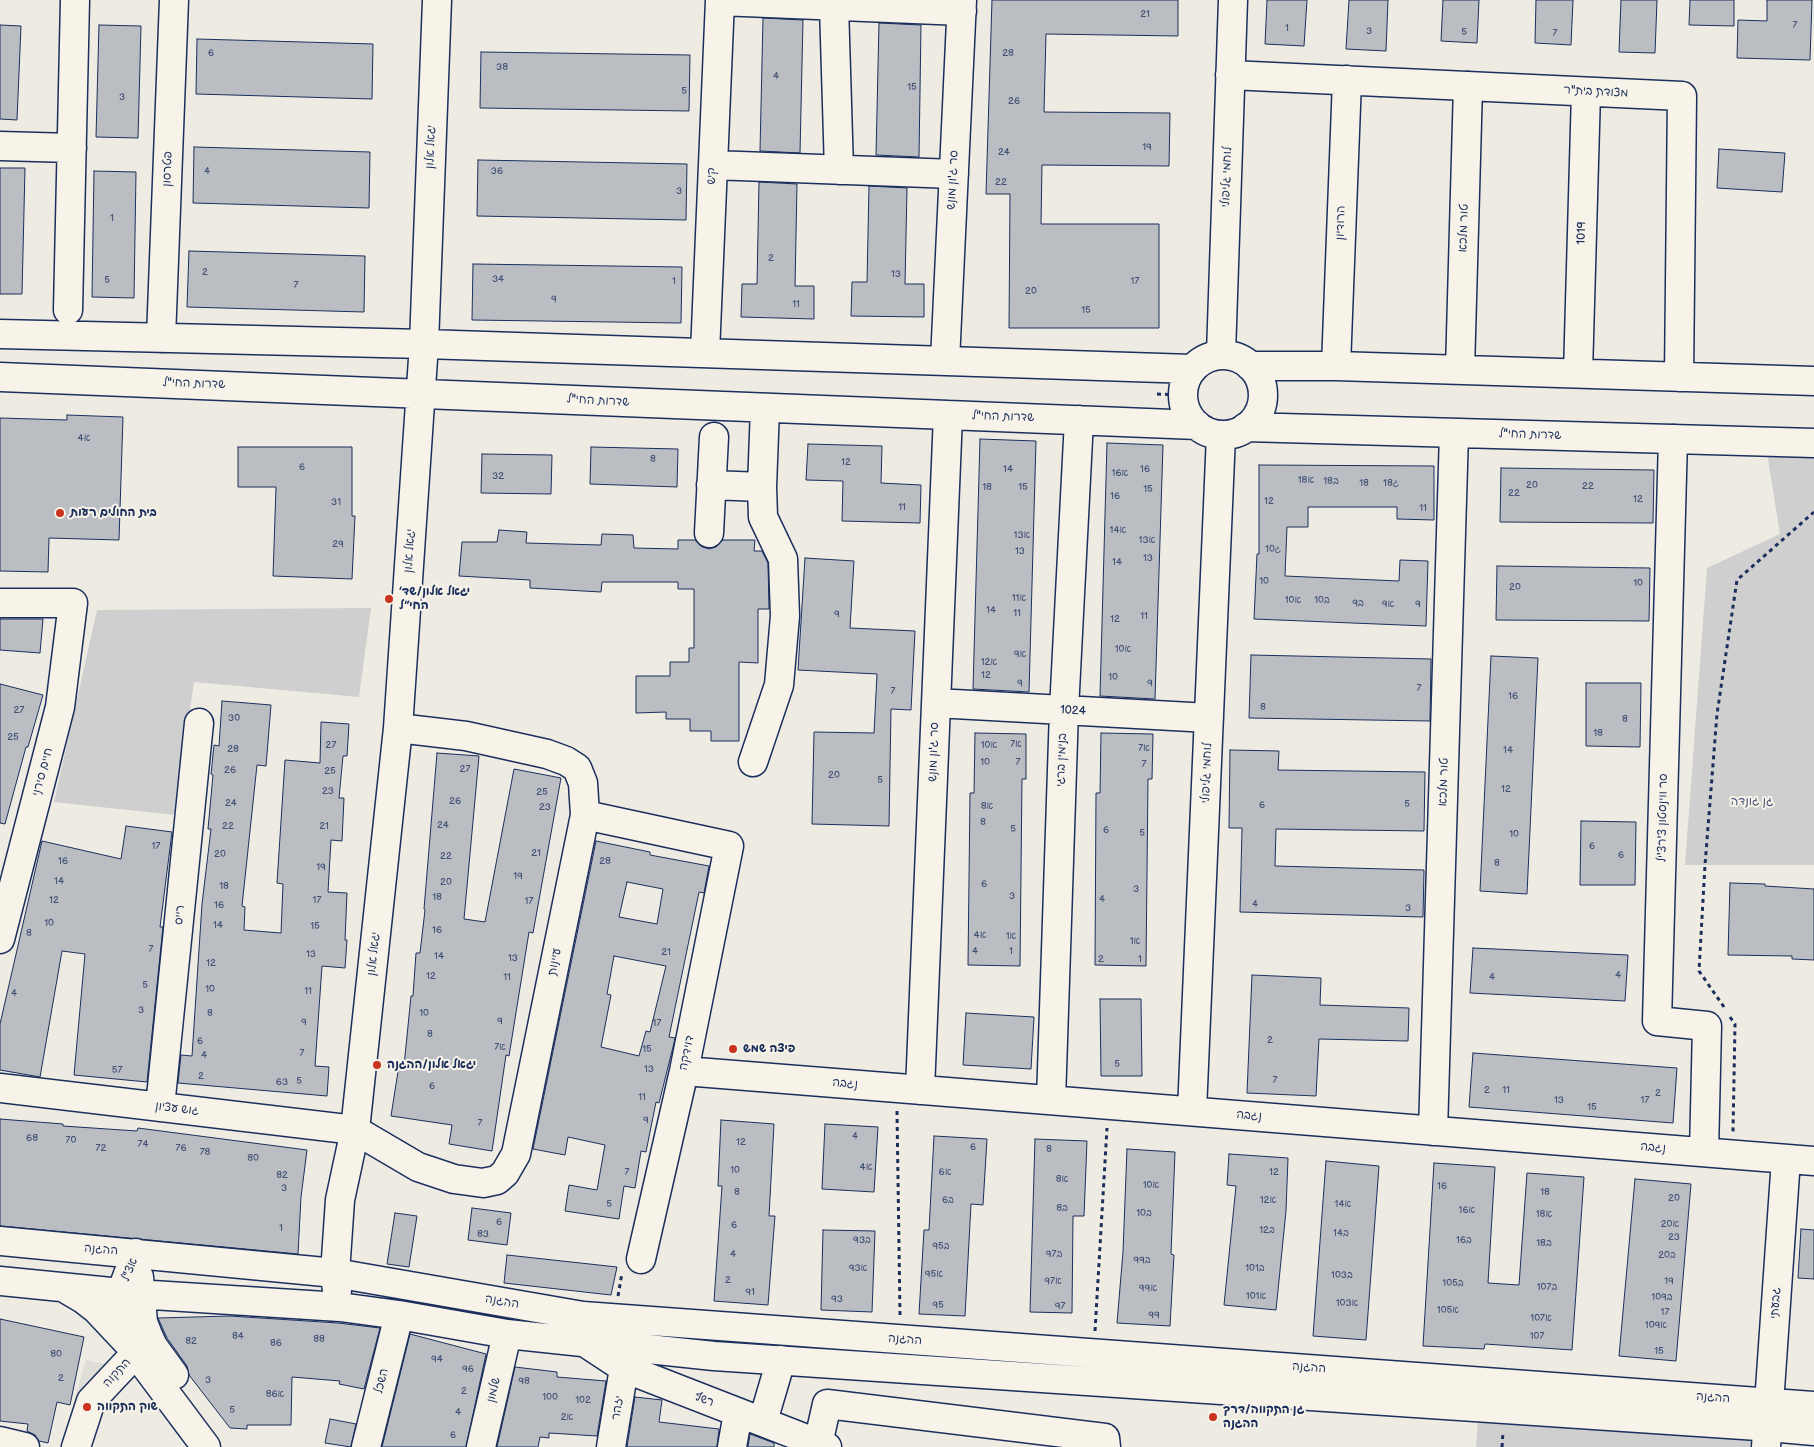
<!DOCTYPE html>
<html>
<head>
<meta charset="utf-8">
<style>
  body { margin:0 }
  canvas { display:block; background:#eeebe2 }
</style>
</head>
<body>
<canvas width="1814" height="1447"></canvas>
<script>
const context = document.querySelector('canvas').getContext('2d');
context.lineJoin = 'round';
function fillPath(path, color) {
  context.fillStyle = color;
  context.fill(path, 'evenodd');
}
function poly(rows) {
  const path = new Path2D();
  for (const r of rows) {
    if (r.length === 3) {
      path.moveTo(r[0] + r[2], r[1]);
      path.arc(r[0], r[1], r[2], 0, 2 * Math.PI);
      continue;
    }
    path.moveTo(r[0], r[1]);
    for (let i = 2; i < r.length; i += 2) path.lineTo(r[i], r[i + 1]);
  }
  return path;
}
function strokePath(path, color, width, dash) {
  context.strokeStyle = color;
  context.lineWidth = width;
  context.lineCap = dash ? 'butt' : 'round';
  context.setLineDash(dash || []);
  context.stroke(path);
}
function label(font, color, halo, rows, align = 'center') {
  context.font = font + ' "Balsamiq Sans","Playpen Sans Hebrew",sans-serif';
  context.lineWidth = 4;
  context.setLineDash([]);
  context.textBaseline = 'middle';
  context.strokeStyle = halo;
  context.fillStyle = color;
  for (const [text, x, y, turn = 0] of rows) {
    context.save();
    context.translate(x, y);
    context.rotate((+turn || 0) * Math.PI / 180);
    context.textAlign = isNaN(turn) ? turn : align;
    if (halo) context.strokeText(text, 0, 0);
    context.fillText(text, 0, 0);
    context.restore();
  }
}
const built = poly([
  [86,1360,113,1366,90,1447,61,1447]
]);
const green = poly([
  [1767,453,1814,453,1814,865,1685,865,1707,568,1780,534],
  [371,608,359,697,194,682,174,815,54,802,97,610],
  [1478,1420,1752,1436,1751,1447,1476,1447]
]);
const building = poly([
  [992,0,1178,0,1178,36,1046,34,1044,112,1170,113,1169,166,1042,165,1041,224,1159,224,1159,328,1009,328,1010,194,986,194,992,0],
  [1267,0,1307,0,1304,46,1265,44,1267,0],
  [1349,0,1388,0,1386,51,1346,49,1349,0],
  [1443,0,1479,0,1477,43,1441,41,1443,0],
  [1536,0,1573,0,1571,45,1535,43,1536,0],
  [1621,0,1657,0,1655,53,1619,52,1621,0],
  [1690,0,1734,0,1734,26,1689,25,1690,0],
  [1767,0,1812,0,1810,60,1737,58,1738,20,1767,21,1767,0],
  [763,18,803,20,800,153,760,151,763,18],
  [879,23,921,25,919,157,876,155,879,23],
  [0,25,21,26,17,120,0,119,0,25],
  [99,25,141,26,138,138,96,137,99,25],
  [197,39,373,44,372,99,196,94,197,39],
  [481,52,690,55,689,111,480,108,481,52],
  [194,147,370,152,369,208,193,203,194,147],
  [1719,149,1785,153,1782,192,1717,188,1719,149],
  [478,160,687,164,686,220,477,216,478,160],
  [0,168,25,168,22,294,0,294,0,168],
  [94,171,136,172,134,298,92,297,94,171],
  [759,182,797,184,795,286,814,286,814,319,741,317,742,284,757,284,759,182],
  [869,186,907,188,905,284,924,284,924,317,851,316,852,282,867,282,869,186],
  [189,251,365,256,364,312,187,307,189,251],
  [473,264,682,267,681,323,472,320,473,264],
  [67,415,123,417,119,540,49,538,48,572,0,571,0,418,67,420,67,415],
  [980,439,1036,441,1029,692,973,689,980,439],
  [1107,443,1163,445,1155,699,1100,696,1107,443],
  [808,444,882,446,881,483,921,485,920,523,842,521,843,481,806,480,808,444],
  [238,447,352,447,352,516,355,516,352,579,273,576,276,487,238,487,238,447],
  [591,447,678,449,677,487,590,484,591,447],
  [482,454,552,455,551,494,481,493,482,454],
  [1259,465,1434,466,1434,520,1397,519,1397,507,1308,507,1308,527,1287,527,1285,576,1399,581,1400,560,1428,561,1426,626,1254,619,1257,554,1259,554,1259,465],
  [1501,468,1654,470,1653,523,1500,522,1501,468],
  [499,530,527,532,526,543,601,545,602,534,633,535,634,548,678,549,678,540,695,540,701,546,709,549,716,547,723,540,755,540,754,551,762,551,768,563,769,609,758,609,758,663,739,662,739,741,711,741,711,731,690,731,690,719,666,719,666,712,636,713,636,676,670,676,670,662,689,662,689,648,694,648,694,589,678,589,678,582,602,582,601,592,530,588,530,580,459,576,462,542,497,542,499,530],
  [805,558,854,561,850,628,915,631,911,710,891,709,889,826,812,824,814,732,874,733,877,674,798,670,805,558],
  [1497,566,1650,568,1649,621,1496,620,1497,566],
  [0,619,43,619,40,653,0,650,0,619],
  [1251,655,1431,659,1430,721,1249,718,1251,655],
  [1491,656,1538,658,1527,894,1480,891,1491,656],
  [1586,683,1641,683,1640,747,1586,746,1586,683],
  [0,684,43,695,28,747,26,747,5,824,0,823,0,684],
  [222,701,271,705,266,766,257,765,242,906,245,907,244,930,281,933,283,884,277,883,285,760,320,763,321,722,349,724,347,756,343,756,339,798,344,798,342,841,331,840,328,892,347,893,345,940,347,940,345,968,322,966,315,1066,329,1067,327,1096,178,1083,181,1055,192,1056,202,904,211,829,208,829,213,775,211,774,214,745,219,746,222,701],
  [975,733,1026,734,1026,779,1022,779,1020,966,968,965,970,793,974,793,975,733],
  [1101,733,1153,734,1152,779,1148,779,1146,966,1095,965,1096,793,1100,793,1101,733],
  [1230,750,1279,751,1278,770,1425,772,1424,831,1276,829,1275,866,1424,870,1423,917,1240,912,1242,828,1229,828,1230,750],
  [437,753,479,756,464,919,485,922,514,769,561,778,533,933,529,932,509,1056,506,1055,492,1151,449,1144,452,1125,391,1116,399,1065,404,1066,411,996,413,996,416,953,420,953,425,910,424,909,437,753],
  [1581,821,1636,822,1635,885,1580,885,1581,821],
  [126,826,172,832,160,927,163,927,147,1082,74,1075,85,954,62,951,40,1077,0,1070,0,1024,42,841,121,859,126,826],
  [596,841,650,852,650,855,709,866,704,893,699,892,669,1037,675,1038,674,1043,659,1103,656,1102,646,1152,641,1151,635,1188,624,1186,619,1219,565,1211,569,1185,597,1190,605,1145,568,1137,565,1155,533,1149,596,841],
  [627,882,663,889,657,924,619,917,627,882],
  [614,956,666,966,650,1032,646,1031,639,1056,601,1047,611,995,607,994,614,956],
  [1730,883,1765,884,1765,886,1814,889,1814,960,1792,959,1792,956,1728,955,1730,883],
  [1473,948,1628,955,1625,1001,1470,993,1473,948],
  [1252,975,1321,978,1320,1005,1409,1008,1408,1041,1319,1039,1316,1096,1247,1093,1252,975],
  [1100,999,1141,999,1142,1076,1101,1076,1100,999],
  [966,1013,1034,1017,1031,1069,963,1065,966,1013],
  [1473,1053,1677,1068,1673,1123,1469,1107,1473,1053],
  [0,1119,63,1124,63,1126,137,1131,138,1128,307,1150,301,1197,298,1254,0,1226,0,1119],
  [721,1120,774,1124,769,1216,775,1216,768,1305,714,1301,722,1186,718,1186,721,1120],
  [825,1124,878,1127,874,1192,822,1189,825,1124],
  [934,1136,987,1139,983,1205,971,1204,965,1316,919,1314,924,1230,929,1230,934,1136],
  [1035,1139,1087,1141,1084,1216,1073,1216,1072,1313,1030,1312,1035,1139],
  [1127,1149,1175,1152,1171,1254,1174,1255,1170,1326,1117,1323,1123,1252,1127,1149],
  [1229,1154,1288,1158,1286,1211,1276,1310,1224,1305,1236,1186,1227,1185,1229,1154],
  [1326,1161,1379,1166,1366,1340,1313,1336,1326,1161],
  [1434,1163,1495,1167,1488,1283,1519,1285,1527,1173,1584,1177,1572,1350,1485,1344,1484,1349,1423,1346,1434,1163],
  [1635,1179,1691,1184,1676,1361,1619,1356,1635,1179],
  [472,1208,511,1213,507,1245,468,1240,472,1208],
  [395,1213,417,1216,409,1267,387,1264,395,1213],
  [1801,1229,1814,1230,1814,1279,1798,1278,1801,1229],
  [823,1230,875,1231,872,1312,821,1310,823,1230],
  [507,1255,617,1267,611,1295,504,1283,507,1255],
  [230,1316,338,1323,380,1328,364,1389,339,1384,340,1381,292,1377,291,1425,247,1425,247,1429,230,1428,189,1375,187,1366,167,1338,158,1318,230,1316],
  [0,1319,84,1337,70,1405,57,1402,48,1443,39,1441,35,1435,27,1431,28,1424,0,1421,0,1319],
  [410,1334,486,1354,466,1447,382,1447,410,1334],
  [515,1367,557,1372,557,1377,606,1381,597,1436,549,1433,549,1438,540,1437,538,1447,497,1447,515,1367],
  [635,1397,662,1400,659,1422,719,1429,717,1447,627,1447,635,1397],
  [330,1419,356,1424,351,1447,325,1443,330,1419],
  [750,1434,774,1443,774,1447,748,1447,750,1434]
]);
const path = poly([
  [1157,394,1182,395],
  [1724,1007,1699,971,1705,865,1717,714,1737,580,1814,512],
  [1730,1017,1735,1024,1733,1132],
  [897,1111,900,1315],
  [618,1296,622,1273],
  [1095,1331,1107,1128],
  [1502,1447,1503,1432]
]);
const minor = poly([
  [720,1,962,11],
  [834,6,839,170],
  [1230,75,1682,96,1679,377],
  [0,146,72,148],
  [713,165,954,174],
  [68,310,75,0],
  [0,334,424,344,1192,369],
  [161,338,174,0],
  [705,353,720,0],
  [1221,354,1233,0],
  [1223,395,40],
  [945,361,962,0],
  [1250,366,1336,366,1814,381],
  [1336,366,1347,80],
  [1460,370,1468,86],
  [1578,373,1586,92],
  [0,377,1197,425],
  [1246,427,1814,443],
  [1673,439,1657,1021,1707,1026,1704,1152],
  [711,485,762,487],
  [709,533,714,437],
  [0,603,73,603,60,707,0,939],
  [936,703,1209,718],
  [753,762,779,685,785,616,783,559,763,517,762,487,765,408],
  [585,815,729,846,684,1071,641,1259],
  [684,1071,1814,1161],
  [0,1088,355,1130,418,1167,454,1179,483,1183,497,1180,505,1173,516,1154,585,815,583,783,577,768,566,761,547,754,466,736,398,728],
  [920,1090,948,415],
  [1051,1100,1064,710,1079,420],
  [160,1107,199,723],
  [1192,1111,1221,435],
  [1433,1131,1454,433],
  [0,1241,335,1273,583,1316,1814,1406],
  [136,1253,121,1293,121,1312,129,1344,206,1447],
  [139,1277,143,1322,148,1335,153,1346,174,1375],
  [0,1281,121,1293,340,1307,399,1315,507,1334,714,1356,1758,1426,1814,1431],
  [66,1289,83,1299,96,1309,127,1342],
  [337,1291,335,1273,340,1200,355,1130,398,728,424,344,437,0],
  [589,1345,624,1368,827,1447],
  [763,1421,781,1360],
  [0,1441,25,1447],
  [818,1444,827,1404,1105,1438,1106,1447],
  [76,1447,91,1401,135,1354],
  [366,1447,399,1315],
  [481,1447,507,1334],
  [611,1447,624,1368],
  [732,1447,738,1413],
  [1766,1447,1786,1159]
]);
const markers = [
  [60,513,5,"#c8321e"],
  [389,599,5,"#c8321e"],
  [733,1049,5,"#c8321e"],
  [377,1065,5,"#c8321e"],
  [87,1407,5,"#c8321e"],
  [1213,1417,5,"#c8321e"]
];
const numberNames = [
  ["21",1145,14],
  ["7",1795,25],
  ["1",1287,28],
  ["3",1369,31],
  ["5",1464,32],
  ["7",1555,33],
  ["6",211,53],
  ["28",1008,53],
  ["38",502,67],
  ["4",776,76],
  ["15",912,87],
  ["5",684,91],
  ["3",122,97],
  ["26",1014,101],
  ["19",1147,147],
  ["24",1004,152],
  ["4",207,171],
  ["36",497,171],
  ["22",1001,182],
  ["3",679,191],
  ["1",112,218],
  ["2",771,258],
  ["2",205,272],
  ["13",896,274],
  ["34",498,279],
  ["5",107,280],
  ["1",674,281],
  ["17",1135,281],
  ["7",296,285],
  ["20",1031,291],
  ["9",554,299],
  ["11",796,304],
  ["15",1086,310],
  ["4א",84,438],
  ["8",653,459],
  ["12",846,462],
  ["6",302,467],
  ["14",1008,469],
  ["16",1145,469],
  ["16א",1120,473],
  ["32",498,476],
  ["18א",1306,480],
  ["18ב",1331,481],
  ["18",1364,483],
  ["18ג",1391,483],
  ["20",1532,485],
  ["22",1588,486],
  ["18",987,487],
  ["15",1023,487],
  ["15",1148,489],
  ["22",1514,493],
  ["16",1115,496],
  ["12",1638,499],
  ["12",1269,501],
  ["31",336,502],
  ["11",902,507],
  ["11",1423,508],
  ["14א",1118,530],
  ["13א",1022,535],
  ["13א",1147,540],
  ["29",338,544],
  ["10ג",1273,549],
  ["13",1020,551],
  ["13",1148,558],
  ["14",1117,562],
  ["10",1264,581],
  ["10",1638,583],
  ["20",1515,587],
  ["11א",1019,598],
  ["10א",1293,600],
  ["10ב",1322,600],
  ["9ב",1358,603],
  ["9א",1388,604],
  ["9",1418,604],
  ["14",991,610],
  ["11",1017,613],
  ["9",837,614],
  ["11",1144,616],
  ["12",1115,619],
  ["10א",1123,649],
  ["9א",1020,654],
  ["12א",989,662],
  ["12",986,675],
  ["10",1113,677],
  ["9",1020,683],
  ["9",1150,683],
  ["7",1419,688],
  ["7",893,691],
  ["16",1513,696],
  ["8",1263,707],
  ["27",19,710],
  ["30",234,718],
  ["8",1625,719],
  ["18",1598,733],
  ["25",13,737],
  ["7א",1016,744],
  ["27",331,745],
  ["10א",989,745],
  ["7א",1144,748],
  ["28",233,749],
  ["14",1508,750],
  ["10",985,762],
  ["7",1018,762],
  ["7",1144,764],
  ["27",465,769],
  ["26",230,770],
  ["25",330,771],
  ["20",834,775],
  ["5",880,780],
  ["12",1506,789],
  ["23",328,791],
  ["25",542,792],
  ["26",455,801],
  ["24",231,803],
  ["5",1407,804],
  ["6",1262,805],
  ["8א",987,806],
  ["23",545,807],
  ["8",983,822],
  ["24",443,825],
  ["22",228,826],
  ["21",324,826],
  ["5",1013,829],
  ["6",1106,830],
  ["5",1142,833],
  ["10",1514,834],
  ["17",156,846],
  ["6",1592,846],
  ["21",536,853],
  ["20",220,854],
  ["6",1621,855],
  ["22",446,856],
  ["16",63,861],
  ["28",605,861],
  ["8",1497,863],
  ["19",321,867],
  ["19",518,876],
  ["14",59,881],
  ["20",446,882],
  ["6",984,884],
  ["18",224,886],
  ["3",1136,889],
  ["3",1012,896],
  ["18",437,897],
  ["4",1102,899],
  ["12",54,900],
  ["17",317,900],
  ["17",529,901],
  ["4",1255,904],
  ["16",219,905],
  ["3",1408,908],
  ["10",49,923],
  ["14",218,925],
  ["15",315,926],
  ["16",437,930],
  ["8",29,933],
  ["4א",980,935],
  ["1א",1011,936],
  ["1א",1135,941],
  ["7",151,949],
  ["4",975,951],
  ["1",1011,951],
  ["21",666,952],
  ["13",311,954],
  ["14",439,956],
  ["13",513,958],
  ["2",1101,959],
  ["1",1140,959],
  ["12",211,963],
  ["4",1618,975],
  ["12",431,976],
  ["11",507,977],
  ["4",1492,977],
  ["5",145,985],
  ["10",210,989],
  ["11",308,991],
  ["4",14,993],
  ["3",141,1010],
  ["8",210,1013],
  ["10",424,1013],
  ["9",500,1021],
  ["9",304,1022],
  ["17",657,1023],
  ["8",430,1034],
  ["2",1270,1040],
  ["6",200,1041],
  ["7א",500,1047],
  ["15",647,1049],
  ["7",302,1053],
  ["4",204,1055],
  ["5",1117,1064],
  ["13",649,1069],
  ["57",117,1070],
  ["2",201,1076],
  ["7",1275,1080],
  ["5",299,1081],
  ["63",282,1082],
  ["6",432,1086],
  ["2",1487,1090],
  ["11",1506,1090],
  ["2",1658,1093],
  ["11",642,1097],
  ["13",1559,1100],
  ["17",1645,1100],
  ["15",1592,1107],
  ["9",646,1120],
  ["7",480,1123],
  ["4",855,1136],
  ["68",32,1138],
  ["70",71,1140],
  ["12",741,1142],
  ["74",143,1144],
  ["6",973,1147],
  ["72",101,1148],
  ["76",181,1148],
  ["8",1049,1149],
  ["78",205,1152],
  ["80",253,1158],
  ["4א",866,1167],
  ["10",735,1170],
  ["7",627,1172],
  ["6א",945,1172],
  ["12",1274,1172],
  ["82",282,1175],
  ["8א",1062,1179],
  ["10א",1151,1185],
  ["16",1442,1186],
  ["3",284,1188],
  ["8",737,1192],
  ["18",1545,1192],
  ["20",1674,1198],
  ["6ב",948,1200],
  ["12א",1268,1200],
  ["5",609,1204],
  ["14א",1343,1204],
  ["8ב",1062,1208],
  ["16א",1467,1210],
  ["10ב",1144,1213],
  ["18א",1544,1214],
  ["6",499,1222],
  ["20א",1670,1224],
  ["6",734,1225],
  ["1",281,1228],
  ["12ב",1267,1230],
  ["14ב",1341,1233],
  ["83",483,1234],
  ["23",1674,1237],
  ["93ב",862,1240],
  ["16ב",1464,1240],
  ["18ב",1544,1243],
  ["95ב",941,1246],
  ["4",733,1254],
  ["97ב",1054,1254],
  ["20ב",1667,1255],
  ["99ב",1142,1260],
  ["93א",858,1268],
  ["101ב",1255,1268],
  ["95א",934,1274],
  ["103ב",1342,1275],
  ["2",728,1280],
  ["97א",1053,1281],
  ["19",1669,1281],
  ["105ב",1453,1283],
  ["107ב",1547,1287],
  ["99א",1148,1288],
  ["91",750,1292],
  ["101א",1256,1296],
  ["109ב",1662,1297],
  ["93",837,1299],
  ["103א",1347,1303],
  ["95",938,1305],
  ["97",1060,1306],
  ["105א",1448,1310],
  ["17",1665,1312],
  ["99",1154,1315],
  ["107א",1541,1318],
  ["109א",1656,1325],
  ["84",238,1336],
  ["107",1537,1336],
  ["88",319,1339],
  ["82",191,1341],
  ["86",276,1343],
  ["15",1659,1351],
  ["80",56,1354],
  ["94",437,1359],
  ["96",468,1369],
  ["2",61,1378],
  ["3",208,1380],
  ["98",524,1381],
  ["2",464,1391],
  ["86א",275,1394],
  ["100",550,1397],
  ["102",583,1400],
  ["5",232,1410],
  ["4",458,1412],
  ["2א",567,1417],
  ["6",453,1435]
];
const streetNames = [
  ["מצודת בית\"ר",1596,92,3],
  ["יגאל אלון",431,147,-88],
  ["פטרסון",168,169,-88],
  ["קיש",712,176,-88],
  ["לוחמי גליפולי",1227,177,-88],
  ["סר ג'ון מונש",953,180,-87],
  ["הרודיון",1341,223,-88],
  ["טור מלכא",1464,228,-88],
  ["1019",1582,233,-88],
  ["שדרות החי\"ל",194,384,2],
  ["שדרות החי\"ל",598,401,3],
  ["שדרות החי\"ל",1003,417,2],
  ["שדרות החי\"ל",1530,435,2],
  ["יגאל אלון",410,551,-86],
  ["1024",1073,711,3],
  ["סר ג'ון מונש",934,752,-88],
  ["בנימין ברגי",1062,760,-88],
  ["חיים סירני",43,772,-75],
  ["לוחמי גליפולי",1207,773,-88],
  ["טור מלכא",1444,782,-88],
  ["סר ווינסטון צ'רצ'יל",1663,818,-89],
  ["רייס",180,915,-84],
  ["יגאל אלון",374,954,-84],
  ["עיינות",555,962,-79],
  ["דוידקה",687,1053,-78],
  ["נגבה",845,1084,5],
  ["גוש עציון",177,1109,7],
  ["נגבה",1249,1116,5],
  ["נגבה",1653,1148,5],
  ["ההגנה",101,1250,5],
  ["אצ\"ל",130,1270,-68],
  ["ההגנה",502,1302,10],
  ["גבעתי",1776,1303,-86],
  ["ההגנה",905,1340,4],
  ["ההגנה",1309,1368,4],
  ["התקוה",117,1373,-47],
  ["השכל",382,1381,-76],
  ["שלמון",494,1390,-77],
  ["ההגנה",1713,1398,4],
  ["רשף",704,1400,21],
  ["יזהר",618,1408,-81]
];
const poiNames = [
  ["בית החולים רעות",70,513],
  ["יגאל אלון/שד׳",399,592],
  ["החי״ל",399,606],
  ["פיצה שמש",743,1049],
  ["יגאל אלון/ההגנה",387,1065],
  ["שוק התקווה",97,1407],
  ["גן התקווה/דרך",1223,1410],
  ["ההגנה",1223,1424]
];
const parkNames = [
  ["גן גונדה",1752,802]
];
fillPath(built, '#deddd8');
fillPath(green, '#cfcfcf');
fillPath(building, '#babdc2');
strokePath(building, '#1b2f5e', 1);
strokePath(minor, '#1b2f5e', 31);
strokePath(path, '#1b2f5e', 3, [4, 4]);
strokePath(minor, '#f7f3e8', 28);
for (const [x, y, r, color] of markers) {
  const dot = new Path2D();
  dot.arc(x, y, r, 0, 2 * Math.PI);
  context.fillStyle = color;
  context.fill(dot);
  strokePath(dot, '#f7f3e8', 2);
}
label('10px', '#435277', null, numberNames);
label('12px', '#1b2f5e', '#f7f3e8', streetNames);
label('bold 12px', '#1b2f5e', '#f7f3e8', poiNames, 'left');
label('12px', '#3f4f75', '#f7f3e8', parkNames);
</script>
</body>
</html>
